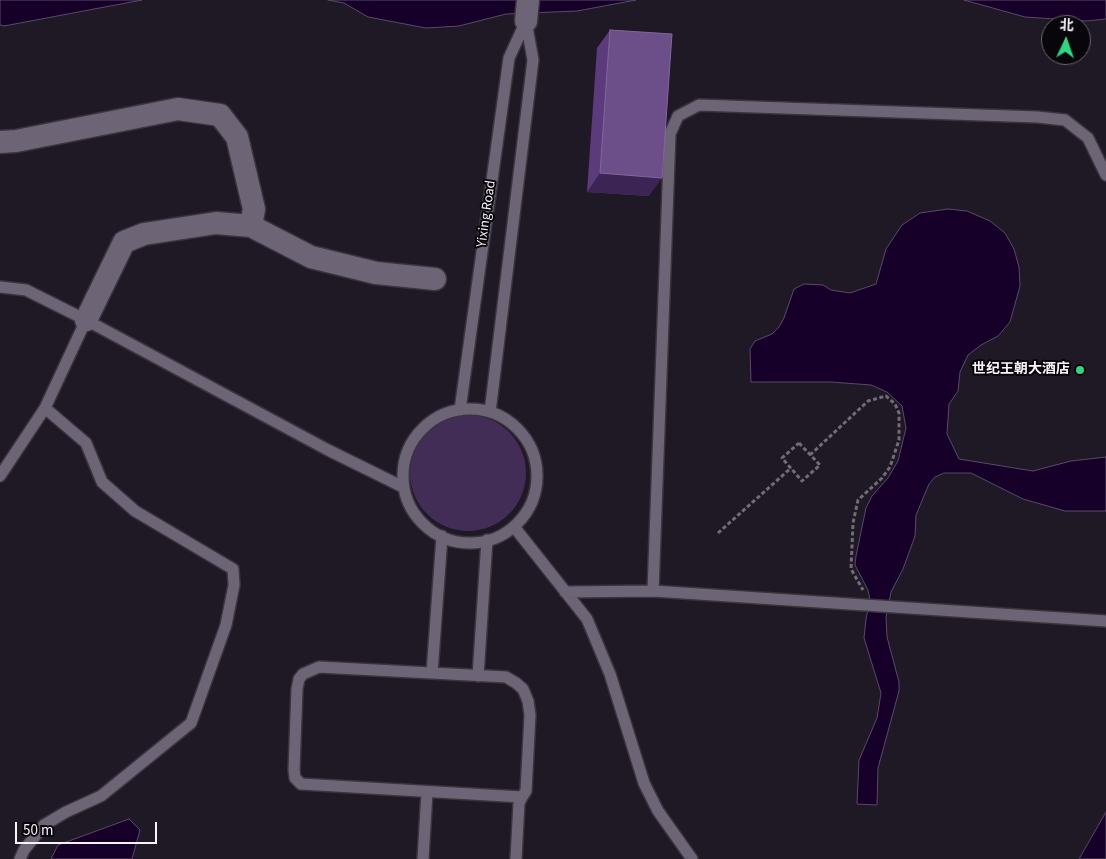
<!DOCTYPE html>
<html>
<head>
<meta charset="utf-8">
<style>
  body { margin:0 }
  #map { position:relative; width:1106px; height:859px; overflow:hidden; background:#1f1926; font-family:"Source Sans 3","Noto Sans SC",sans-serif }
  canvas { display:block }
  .north { position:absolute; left:1041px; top:15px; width:50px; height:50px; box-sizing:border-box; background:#08060b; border:1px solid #68646b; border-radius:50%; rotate:3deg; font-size:14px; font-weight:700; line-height:20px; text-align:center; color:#f7f2fc }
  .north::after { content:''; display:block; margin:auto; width:18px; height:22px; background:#2ed883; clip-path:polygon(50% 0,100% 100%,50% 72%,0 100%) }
  .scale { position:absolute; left:15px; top:822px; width:142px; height:22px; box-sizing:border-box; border:2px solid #f7f2fc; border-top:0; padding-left:6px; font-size:15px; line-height:18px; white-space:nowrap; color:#f7f2fc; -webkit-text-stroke:4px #08060b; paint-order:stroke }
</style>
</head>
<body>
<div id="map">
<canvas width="1106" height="859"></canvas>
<div class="north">北</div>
<div class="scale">50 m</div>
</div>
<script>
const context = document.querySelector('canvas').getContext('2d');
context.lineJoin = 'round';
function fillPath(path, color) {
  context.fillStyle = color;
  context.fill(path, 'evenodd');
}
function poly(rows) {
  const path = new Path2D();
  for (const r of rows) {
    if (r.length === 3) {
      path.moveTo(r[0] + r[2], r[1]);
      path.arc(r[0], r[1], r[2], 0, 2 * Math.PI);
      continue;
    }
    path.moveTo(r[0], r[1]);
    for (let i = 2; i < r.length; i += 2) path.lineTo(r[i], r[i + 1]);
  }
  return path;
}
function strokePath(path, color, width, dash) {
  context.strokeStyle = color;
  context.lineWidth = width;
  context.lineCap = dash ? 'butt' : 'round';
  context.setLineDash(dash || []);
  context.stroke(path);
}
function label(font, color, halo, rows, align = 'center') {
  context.font = font + ' "Source Sans 3","Noto Sans SC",sans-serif';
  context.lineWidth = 4;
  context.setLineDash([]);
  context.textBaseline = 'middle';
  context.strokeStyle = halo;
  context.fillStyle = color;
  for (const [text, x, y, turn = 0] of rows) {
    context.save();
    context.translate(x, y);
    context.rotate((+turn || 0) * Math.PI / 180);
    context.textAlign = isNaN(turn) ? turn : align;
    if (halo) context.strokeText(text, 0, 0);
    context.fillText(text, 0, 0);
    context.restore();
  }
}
const green = poly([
  [468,473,58]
]);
const water = poly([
  [0,0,142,0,4,26,0,25,0,0],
  [328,0,636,0,577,11,506,14,459,26,426,28,368,17,344,3,328,0],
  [964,0,1106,0,1106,19,1086,21,1025,17,964,0],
  [948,209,967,211,990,221,1005,233,1014,249,1019,267,1020,286,1010,322,998,336,981,345,968,355,960,372,958,391,949,404,947,434,959,459,1033,471,1071,461,1106,457,1106,511,1065,511,1023,499,971,473,944,473,935,477,929,484,916,515,915,536,903,569,891,592,886,617,887,637,899,682,899,691,878,768,877,805,857,804,859,760,877,718,881,693,864,638,866,619,870,600,868,590,855,565,856,556,866,508,872,496,888,478,898,461,906,428,902,406,887,392,871,385,831,382,751,382,750,349,755,341,772,334,779,327,784,318,794,289,804,284,823,285,831,290,850,293,876,284,886,249,902,225,920,213,948,209],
  [1106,812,1106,859,1079,859,1106,812],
  [129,819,140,830,132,859,51,859,58,845,129,819]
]);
const path = poly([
  [799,443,820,465,802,481,782,458,799,443],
  [810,455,868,401,886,396,895,404,899,413,899,440,890,467,882,478,858,500,853,523,851,569,863,590],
  [718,533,791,468]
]);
const lane = poly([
  [1106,175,1088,138,1065,120,1037,117,699,105,678,116,670,134,653,591,1106,621],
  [0,287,26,290,86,320,328,450,403,487],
  [470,476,67],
  [460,410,509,58,526,21,533,60,490,412],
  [0,476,45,408,86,320],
  [515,528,587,619,610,674,644,783,658,811,692,859],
  [565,592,653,591],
  [432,673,442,536],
  [478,676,487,540],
  [20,859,24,850,44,825,66,812,101,796,191,723,226,625,234,585,233,569,135,511,102,482,86,443,45,408],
  [423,859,427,792],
  [516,859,519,803,522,797,526,791,530,715,528,701,523,689,516,683,506,677,319,667,303,674,299,679,297,689,294,770,295,778,301,784,522,797]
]);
const street = poly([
  [526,21,528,0],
  [0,142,16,141,178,109,220,115,237,137,254,209,251,226],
  [86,320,124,242,144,234,216,223,251,226,311,257,376,273,435,279]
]);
const wall = poly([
  [610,30,649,196,587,192,597,48]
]);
const shadedWall = poly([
  [600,173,662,178,649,196,587,192]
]);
const building = poly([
  [610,30,672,34,662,178,600,173,610,30]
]);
const markers = [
  [1080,370,5,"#2ed883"]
];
const streetNames = [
  ["Yixing Road",487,214,-82]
];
const poiNames = [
  ["世纪王朝大酒店",1070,370]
];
fillPath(green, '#412d55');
fillPath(water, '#16002a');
strokePath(water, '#5a4969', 1);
strokePath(lane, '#39343e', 14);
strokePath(street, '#39343e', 25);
strokePath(path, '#716c78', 3, [4, 2.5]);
strokePath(lane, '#6d6576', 11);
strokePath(street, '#6d6576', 22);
fillPath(wall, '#5c3b7c');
fillPath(shadedWall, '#3c2554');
fillPath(building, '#6c4e89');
strokePath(building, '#82689b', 1);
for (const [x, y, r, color] of markers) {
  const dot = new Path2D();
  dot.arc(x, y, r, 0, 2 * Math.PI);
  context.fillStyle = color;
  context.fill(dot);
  strokePath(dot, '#08060b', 2);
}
label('14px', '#f7f2fc', '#08060b', streetNames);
label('bold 14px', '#f7f2fc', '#08060b', poiNames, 'right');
</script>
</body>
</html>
